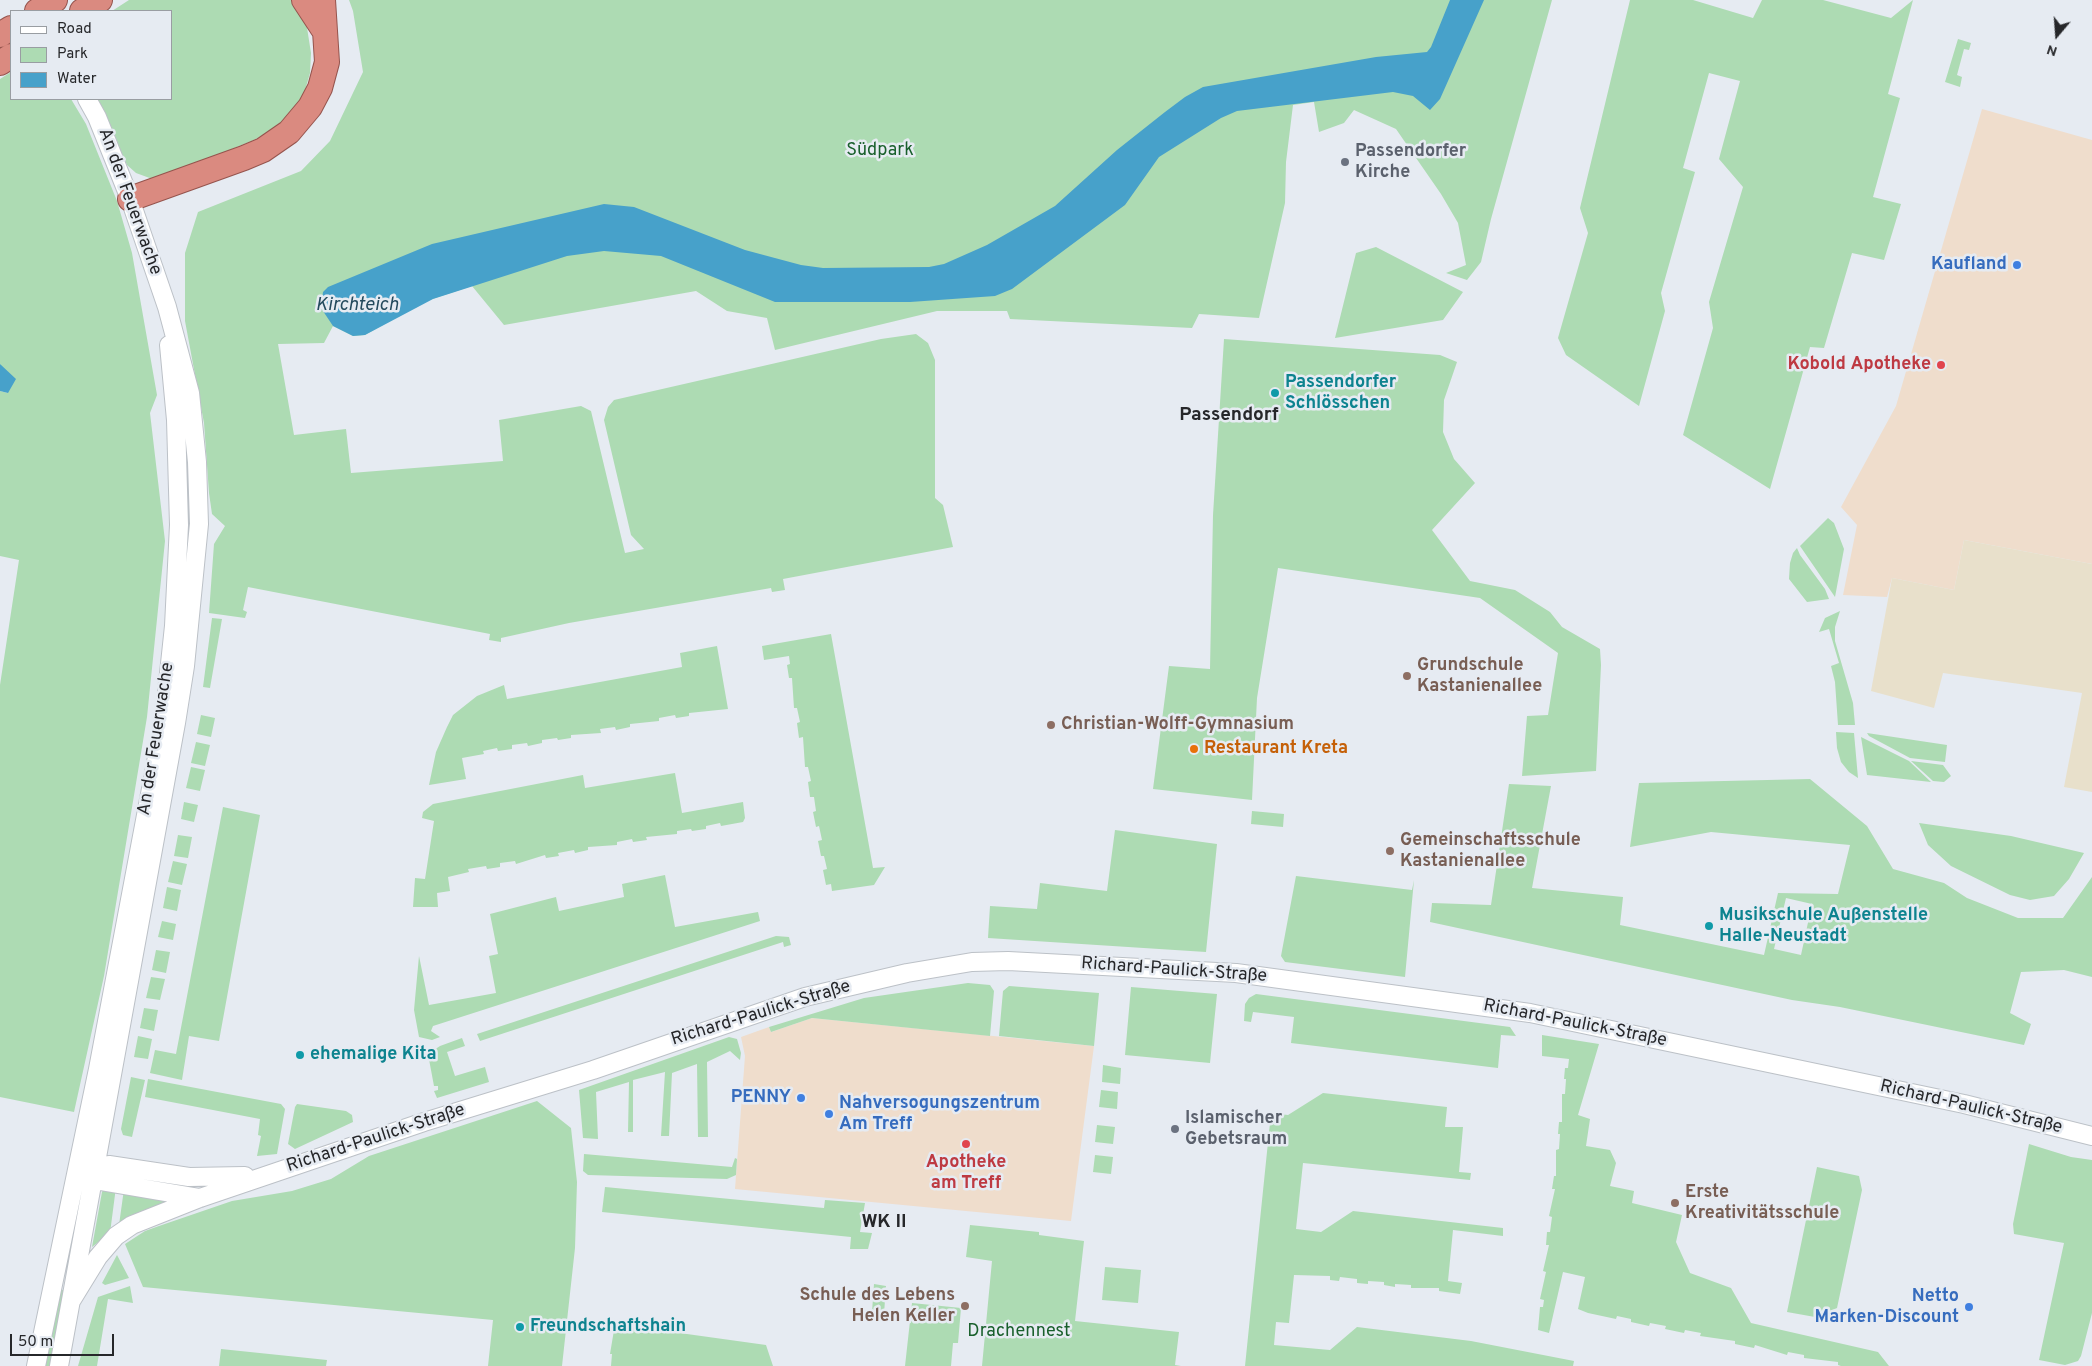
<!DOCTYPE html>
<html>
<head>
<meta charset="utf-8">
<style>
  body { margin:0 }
  #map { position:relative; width:2092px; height:1366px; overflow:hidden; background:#e6ebf2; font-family:Overpass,sans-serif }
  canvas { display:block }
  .legend { position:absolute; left:10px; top:10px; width:162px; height:90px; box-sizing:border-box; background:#e6ebf2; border:1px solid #999da2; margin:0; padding:6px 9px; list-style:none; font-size:15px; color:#26272a }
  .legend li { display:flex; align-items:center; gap:10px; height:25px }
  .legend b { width:25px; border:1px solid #999da2 }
  .north { position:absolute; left:2032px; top:10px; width:50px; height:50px; -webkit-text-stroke:4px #e6ebf2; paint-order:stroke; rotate:198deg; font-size:14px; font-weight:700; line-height:20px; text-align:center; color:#26272a }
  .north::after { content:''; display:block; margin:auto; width:18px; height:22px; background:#26272a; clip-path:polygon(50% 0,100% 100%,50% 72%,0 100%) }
  .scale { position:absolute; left:10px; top:1334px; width:104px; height:22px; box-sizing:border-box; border:2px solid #26272a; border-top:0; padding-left:6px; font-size:15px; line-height:18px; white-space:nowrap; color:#26272a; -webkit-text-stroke:4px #e6ebf2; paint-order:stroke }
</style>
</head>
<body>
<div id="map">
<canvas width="2092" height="1366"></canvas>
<ul class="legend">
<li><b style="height:6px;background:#fff"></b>Road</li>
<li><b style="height:14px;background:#addbb3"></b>Park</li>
<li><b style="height:14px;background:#47a1ca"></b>Water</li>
</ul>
<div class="north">N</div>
<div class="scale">50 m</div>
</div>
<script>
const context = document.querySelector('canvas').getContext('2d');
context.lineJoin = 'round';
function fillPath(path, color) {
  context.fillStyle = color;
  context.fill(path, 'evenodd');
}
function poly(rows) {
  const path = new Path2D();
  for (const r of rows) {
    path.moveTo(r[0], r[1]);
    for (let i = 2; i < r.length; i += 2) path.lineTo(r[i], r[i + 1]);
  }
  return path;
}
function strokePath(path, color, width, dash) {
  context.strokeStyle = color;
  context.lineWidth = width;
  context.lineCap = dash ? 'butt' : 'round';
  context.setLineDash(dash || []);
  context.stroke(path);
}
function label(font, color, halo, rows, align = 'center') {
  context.font = font + ' Overpass,sans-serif';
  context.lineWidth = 5;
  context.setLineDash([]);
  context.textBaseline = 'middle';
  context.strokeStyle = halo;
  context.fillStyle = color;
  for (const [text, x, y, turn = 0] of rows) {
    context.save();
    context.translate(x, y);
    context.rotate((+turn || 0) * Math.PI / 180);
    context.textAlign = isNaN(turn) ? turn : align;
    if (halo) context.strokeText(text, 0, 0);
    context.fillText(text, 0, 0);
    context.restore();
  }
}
const commercial = poly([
  [1982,109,2092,140,2092,564,1964,540,1954,590,1892,578,1887,597,1843,595,1857,525,1841,507,1896,406],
  [812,1018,1094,1046,1071,1221,735,1189,745,1056,741,1037,769,1027,771,1032]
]);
const industrial = poly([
  [1964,540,2092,564,2092,792,2064,787,2082,693,1943,673,1934,708,1871,691,1892,578,1954,590]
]);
const green = poly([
  [129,0,295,0,305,15,311,53,310,73,304,94,296,110,279,126,254,140,198,163,155,180,136,173,127,165,97,99,171,99,171,11,112,11],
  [349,0,1552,0,1491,219,1481,262,1467,280,1446,273,1466,265,1458,223,1441,194,1396,129,1354,110,1344,123,1319,132,1314,102,1293,105,1286,162,1285,203,1259,318,1199,314,1192,328,1010,319,1007,311,937,311,775,350,767,318,727,311,696,291,504,325,472,286,423,302,365,335,353,336,333,326,324,343,278,344,294,435,346,429,351,473,503,461,499,420,581,406,591,411,625,553,644,549,631,535,604,420,608,407,614,400,881,339,916,334,928,343,935,360,935,498,943,505,953,547,783,579,785,590,772,592,771,588,569,623,501,638,501,642,489,640,490,634,248,587,243,610,247,612,245,618,209,613,214,544,225,526,212,514,209,493,204,423,185,321,185,253,198,212,301,171,330,141,363,72,353,11],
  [1630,0,1693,0,1753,18,1762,0,1823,0,1891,18,1913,0,1888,94,1900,98,1873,197,1901,204,1884,260,1852,253,1824,348,1810,347,1770,489,1683,435,1713,328,1709,302,1743,187,1719,159,1740,81,1709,73,1683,168,1695,172,1661,293,1665,311,1639,406,1566,355,1558,338,1588,233,1580,208],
  [1958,39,1971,43,1969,50,1964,49,1957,75,1962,77,1960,87,1945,82],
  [11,72,11,99,71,99,86,124,117,201,132,253,157,395,150,413,165,541,147,717,104,976,74,1112,0,1097,0,685,19,560,0,556,0,391,8,393,0,364,0,79],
  [1376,247,1463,292,1443,320,1335,338,1356,253],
  [1224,339,1440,355,1457,362,1444,400,1443,432,1454,459,1475,483,1432,530,1470,581,1515,590,1550,612,1562,627,1600,649,1601,665,1596,771,1522,776,1527,716,1548,715,1558,653,1480,598,1278,568,1257,698,1252,800,1153,789,1169,666,1210,669,1213,515],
  [1828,518,1834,523,1844,549,1835,597,1800,546],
  [1797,548,1800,555,1825,589,1829,599,1807,602,1789,579,1790,563,1793,553],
  [1840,611,1835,627,1835,641,1853,703,1855,725,1838,725,1835,682,1831,666,1839,663,1829,629,1819,632,1825,618],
  [212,618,222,619,210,688,203,687],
  [831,634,873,868,885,867,874,885,832,891,831,884,826,885,823,870,827,869,824,856,821,856,818,841,822,840,819,826,816,827,813,812,816,811,814,797,810,797,808,782,811,781,808,767,805,767,803,737,799,738,797,723,800,722,797,708,794,708,792,678,789,678,787,665,790,664,789,656,764,660,762,646],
  [717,646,728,709,689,713,689,716,676,718,675,715,659,718,659,721,630,724,630,727,616,730,615,727,600,729,601,733,571,735,571,738,558,740,557,738,542,740,542,743,528,746,527,743,512,745,512,749,498,751,497,748,483,751,484,754,462,758,466,779,429,785,436,752,447,727,453,715,477,696,504,685,507,699,682,667,680,653],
  [201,715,215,718,211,737,197,734],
  [1836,732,1854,733,1858,778,1849,772,1841,762,1837,748],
  [1867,733,1947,745,1945,762,1910,758,1869,736],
  [1861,737,1909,761,1931,782,1867,775],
  [196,742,210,745,205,766,191,763],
  [1911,761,1943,765,1951,776,1944,782,1933,781],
  [191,767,205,770,200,791,186,788],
  [675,773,682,813,743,802,745,818,743,822,721,826,720,823,706,826,706,829,692,831,691,829,677,831,677,834,646,837,647,840,633,842,632,839,617,842,617,845,588,847,588,850,575,853,574,850,558,853,559,856,546,858,545,855,516,864,515,861,500,863,500,867,487,869,486,866,468,869,469,872,448,877,450,891,437,893,438,907,413,907,415,878,425,879,434,821,422,818,423,812,433,804,583,775,585,788],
  [1810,779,1867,826,1893,869,1944,883,1967,898,2018,918,2063,918,2092,877,2092,977,2064,970,2021,972,2010,1013,2031,1024,2024,1045,1840,1007,1792,1000,1430,922,1432,903,1491,905,1509,784,1551,786,1532,888,1623,897,1620,925,1764,955,1778,893,1838,894,1850,845,1711,832,1630,847,1639,783],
  [1786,898,1812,904,1801,955,1774,949],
  [184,802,198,805,194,822,181,819],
  [223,807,260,815,219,1041,189,1036,182,1080,150,1073,155,1050,176,1054],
  [1252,811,1284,814,1283,827,1251,824],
  [1919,823,2011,836,2084,853,2069,879,2054,896,2030,900,2010,895,1951,866,1928,845],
  [1115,830,1217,844,1206,952,988,938,990,906,1037,909,1040,883,1107,891],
  [178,835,192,837,188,858,174,856],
  [173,861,187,864,182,885,168,882],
  [665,875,675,927,758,912,760,921,433,1026,431,1031,440,1037,432,1040,419,1037,414,1010,419,956,429,1005,496,993,489,956,498,954,490,914,556,897,559,911,624,897,622,884],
  [1296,876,1412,890,1414,880,1405,977,1285,962,1281,956],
  [167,887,181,890,177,911,163,908],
  [162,921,176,924,173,940,158,937],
  [776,936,789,937,791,945,784,947,783,942,480,1041,477,1034],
  [156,950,170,952,166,973,152,970],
  [151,977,165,979,160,1000,146,998],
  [968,983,990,985,994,991,990,1036,812,1018,771,1032,769,1027,864,998],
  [1009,986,1099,993,1094,1046,999,1036,1003,991],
  [1131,987,1217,994,1210,1063,1125,1055],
  [1256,994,1510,1027,1516,1036,1501,1035,1498,1068,1291,1043,1294,1017,1253,1012,1251,1022,1244,1021,1245,1004,1249,998],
  [144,1008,158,1010,154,1031,140,1028],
  [1542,1035,1599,1044,1578,1115,1590,1119,1586,1146,1610,1150,1616,1163,1610,1186,1634,1191,1632,1203,1682,1215,1676,1242,1690,1273,1731,1288,1751,1323,1878,1352,1889,1366,1841,1366,1838,1365,1838,1362,1804,1358,1804,1355,1788,1352,1787,1355,1755,1345,1754,1348,1735,1344,1735,1341,1700,1336,1701,1333,1685,1330,1684,1333,1665,1329,1666,1326,1650,1323,1649,1326,1631,1322,1631,1319,1617,1316,1616,1319,1588,1313,1578,1309,1585,1277,1563,1272,1549,1333,1538,1330,1540,1307,1543,1307,1544,1300,1540,1299,1546,1272,1543,1271,1549,1245,1546,1245,1547,1232,1550,1232,1552,1217,1549,1216,1555,1189,1552,1189,1554,1176,1556,1176,1556,1150,1559,1149,1560,1134,1558,1134,1559,1122,1562,1122,1562,1094,1565,1094,1566,1079,1564,1079,1565,1068,1568,1068,1569,1059,1542,1056],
  [138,1036,152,1039,148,1059,134,1057],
  [729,1037,737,1039,741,1053,740,1060,730,1051,707,1062,708,1137,698,1137,697,1064,672,1073,669,1136,661,1136,665,1072,633,1080,633,1132,628,1132,629,1082,596,1092,598,1139,583,1138,579,1090],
  [462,1038,465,1046,447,1052,455,1076,485,1067,489,1082,437,1098,434,1091,438,1090,438,1086,434,1086,428,1054,440,1046],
  [1103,1065,1121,1068,1120,1084,1102,1082],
  [131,1077,145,1080,132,1137,123,1135,121,1129],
  [148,1079,281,1104,285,1109,277,1154,257,1156,261,1136,258,1135,260,1119,145,1097],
  [1101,1090,1118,1092,1117,1109,1099,1107],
  [1323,1093,1447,1107,1445,1127,1463,1127,1459,1172,1471,1173,1470,1180,1303,1163,1296,1229,1321,1232,1353,1211,1503,1228,1503,1236,1453,1230,1448,1281,1462,1283,1460,1294,1439,1291,1439,1288,1411,1288,1411,1285,1395,1284,1395,1287,1384,1285,1384,1282,1368,1281,1368,1284,1357,1283,1357,1279,1340,1277,1339,1281,1330,1280,1330,1276,1294,1275,1289,1323,1276,1322,1274,1345,1330,1350,1357,1327,1471,1341,1574,1361,1573,1366,1245,1366,1271,1113,1288,1115],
  [537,1101,571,1128,577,1182,575,1248,562,1366,488,1366,493,1320,143,1287,125,1244,145,1231,159,1226,232,1201,292,1191,331,1179,369,1156],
  [297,1104,346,1111,352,1115,353,1122,295,1149,288,1144,295,1107],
  [1097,1125,1115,1127,1113,1144,1095,1142],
  [2029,1144,2071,1157,2092,1160,2092,1313,2081,1356,2078,1361,2065,1365,2039,1360,2064,1243,2014,1234,2013,1224],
  [584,1154,732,1167,735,1158,737,1159,736,1175,727,1179,588,1175,583,1171],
  [1095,1155,1113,1157,1111,1174,1093,1172],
  [1817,1167,1859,1176,1862,1190,1837,1308,1815,1317,1787,1312],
  [116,1187,110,1233,92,1247,102,1192,104,1189],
  [605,1187,824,1208,825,1200,865,1203,860,1232,872,1233,868,1249,850,1249,851,1237,602,1212],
  [124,1189,179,1197,119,1225],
  [970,1225,1039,1232,1039,1235,1084,1241,1075,1321,1179,1332,1175,1365,1181,1366,982,1366,992,1261,966,1257],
  [117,1255,129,1278,105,1285,102,1283],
  [1105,1267,1141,1270,1138,1303,1102,1300],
  [874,1284,886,1286,884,1314,872,1312],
  [130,1286,133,1303,108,1299,97,1366,78,1366,98,1297],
  [59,1289,67,1291,52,1366,44,1366],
  [912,1303,961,1308,958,1343,953,1343,951,1366,905,1366],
  [615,1324,766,1345,773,1366,611,1366,612,1354,610,1354],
  [221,1349,327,1360,326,1366,219,1366]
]);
const water = poly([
  [1450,0,1484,0,1440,99,1430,110,1413,96,1393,92,1237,111,1221,118,1159,157,1125,205,1012,289,995,296,910,302,775,302,661,256,604,251,567,256,433,299,365,335,353,336,333,326,321,308,323,292,328,287,432,244,604,204,634,207,745,250,801,265,823,268,929,267,944,264,987,245,1055,206,1117,150,1165,112,1185,97,1203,87,1376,57,1427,52,1431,47],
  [0,364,16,379,8,393,0,391]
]);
const tertiary = poly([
  [86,1173,96,1168,109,1165,189,1177,245,1176],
  [94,1180,200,1198],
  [71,1301,98,1257,116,1236,132,1225,200,1198,424,1122,593,1070,805,997,907,973,972,962,1008,961,1236,973,1530,1013,1964,1104,2092,1136],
  [36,1366,98,1069,164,720,174,626,179,525,176,420,169,345],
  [59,1366,176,723,185,666,199,524,197,462,190,393,167,307,130,199,97,117,87,99]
]);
const trunk = poly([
  [304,0,323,29],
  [37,11,55,0],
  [82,11,100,0],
  [0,35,11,28],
  [0,63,11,56],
  [130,199,244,158,263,150,289,132,310,107,320,88,327,62,323,0]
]);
const markers = [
  [1345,162,5,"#6b7280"],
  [2017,265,5,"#3f7fe0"],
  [1941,365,5,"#e0444e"],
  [1275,393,5,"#0f9aa8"],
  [1407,676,5,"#8d6e63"],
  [1051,725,5,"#8d6e63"],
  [1194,749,5,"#e8710a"],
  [1390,851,5,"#8d6e63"],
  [1709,926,5,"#0f9aa8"],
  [300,1055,5,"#0f9aa8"],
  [801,1098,5,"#3f7fe0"],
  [829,1114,5,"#3f7fe0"],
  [1175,1129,5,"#6b7280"],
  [966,1144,5,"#e0444e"],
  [1675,1203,5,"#8d6e63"],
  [965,1306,5,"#8d6e63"],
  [1969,1307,5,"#3f7fe0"],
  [520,1327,5,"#0f9aa8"]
];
const parkNames = [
  ["Südpark",880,151],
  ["Drachennest",1019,1332]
];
const worshipNames = [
  ["Passendorfer",1355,152],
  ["Kirche",1355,173],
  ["Islamischer",1185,1119],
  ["Gebetsraum",1185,1140]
];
const streetNames = [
  ["An der Feuerwache",129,202,70],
  ["An der Feuerwache",157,739,-81],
  ["Richard-Paulick-Straße",1174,971,4],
  ["Richard-Paulick-Straße",761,1014,-17],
  ["Richard-Paulick-Straße",1575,1024,11],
  ["Richard-Paulick-Straße",1971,1108,13],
  ["Richard-Paulick-Straße",376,1139,-18]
];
const shopNames = [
  ["Kaufland",2007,265],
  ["PENNY",791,1098],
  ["Nahversogungszentrum",839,1104,"left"],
  ["Am Treff",839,1125,"left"],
  ["Netto",1959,1297],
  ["Marken-Discount",1959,1318]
];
const healthNames = [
  ["Kobold Apotheke",1931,365],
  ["Apotheke",966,1163,"center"],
  ["am Treff",966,1184,"center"]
];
const cultureNames = [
  ["Passendorfer",1285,383],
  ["Schlösschen",1285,404],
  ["Musikschule Außenstelle",1719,916],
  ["Halle-Neustadt",1719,937],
  ["ehemalige Kita",310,1055],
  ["Freundschaftshain",530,1327]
];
const educationNames = [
  ["Grundschule",1417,666],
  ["Kastanienallee",1417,687],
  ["Christian-Wolff-Gymnasium",1061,725],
  ["Gemeinschaftsschule",1400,841],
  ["Kastanienallee",1400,862],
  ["Erste",1685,1193],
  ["Kreativitätsschule",1685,1214],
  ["Schule des Lebens",955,1296,"right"],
  ["Helen Keller",955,1317,"right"]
];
const foodNames = [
  ["Restaurant Kreta",1204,749]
];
const waterNames = [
  ["Kirchteich",357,306]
];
const neighbourhoodNames = [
  ["Passendorf",1229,416],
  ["WK II",884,1223]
];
fillPath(commercial, '#efddcc');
fillPath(industrial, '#e8e0cb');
fillPath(green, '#addbb3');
fillPath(water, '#47a1ca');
strokePath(tertiary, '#bcc1c7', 20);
strokePath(trunk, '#95544d', 26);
strokePath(tertiary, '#fff', 18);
strokePath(trunk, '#da8a80', 24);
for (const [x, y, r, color] of markers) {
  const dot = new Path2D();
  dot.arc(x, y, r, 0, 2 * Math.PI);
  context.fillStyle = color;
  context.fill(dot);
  strokePath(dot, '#e6ebf2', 2);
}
label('18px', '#19602c', '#e6ebf2', parkNames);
label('bold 18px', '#5b616d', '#e6ebf2', worshipNames, 'left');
label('18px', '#26272a', '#e6ebf2', streetNames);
label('bold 18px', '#366cbe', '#e6ebf2', shopNames, 'right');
label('bold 18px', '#be3a42', '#e6ebf2', healthNames, 'right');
label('bold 18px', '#0d838f', '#e6ebf2', cultureNames, 'left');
label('bold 18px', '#785e54', '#e6ebf2', educationNames, 'left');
label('bold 18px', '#c56008', '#e6ebf2', foodNames, 'left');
label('italic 19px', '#244a5d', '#e6ebf2', waterNames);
label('bold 19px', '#26272a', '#e6ebf2', neighbourhoodNames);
</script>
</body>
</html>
